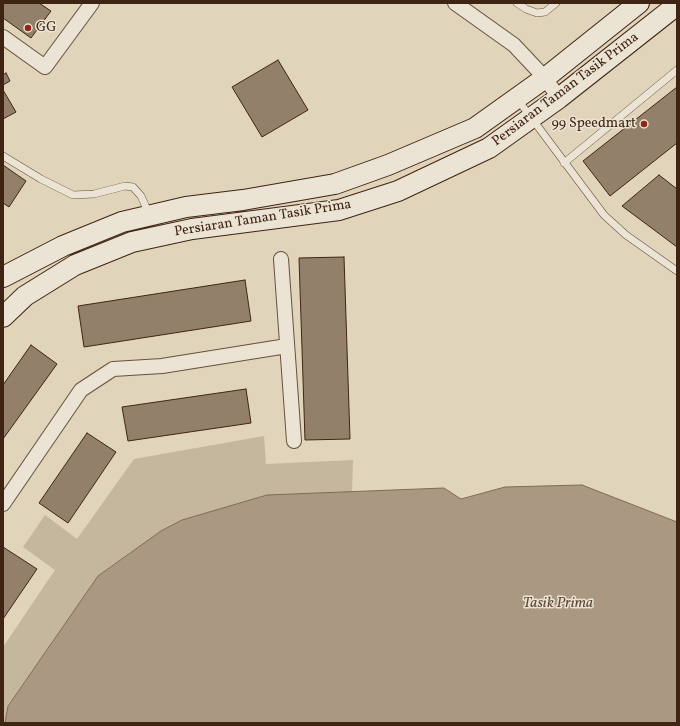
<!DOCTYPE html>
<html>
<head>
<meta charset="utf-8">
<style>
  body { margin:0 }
  #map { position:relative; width:680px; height:726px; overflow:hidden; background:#e0d4bb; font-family:Vollkorn,serif }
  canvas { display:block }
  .frame { position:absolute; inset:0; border:4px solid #402413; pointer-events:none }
</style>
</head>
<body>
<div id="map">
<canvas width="680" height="726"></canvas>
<div class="frame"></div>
</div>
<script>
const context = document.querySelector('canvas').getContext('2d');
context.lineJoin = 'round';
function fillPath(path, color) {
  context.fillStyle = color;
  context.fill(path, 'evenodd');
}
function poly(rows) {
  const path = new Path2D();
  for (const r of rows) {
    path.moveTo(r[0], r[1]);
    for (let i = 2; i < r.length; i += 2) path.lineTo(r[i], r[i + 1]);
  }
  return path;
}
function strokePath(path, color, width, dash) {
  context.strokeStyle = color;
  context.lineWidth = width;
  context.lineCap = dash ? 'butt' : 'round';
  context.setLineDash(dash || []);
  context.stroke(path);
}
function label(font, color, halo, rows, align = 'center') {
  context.font = font + ' Vollkorn,serif';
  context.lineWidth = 3;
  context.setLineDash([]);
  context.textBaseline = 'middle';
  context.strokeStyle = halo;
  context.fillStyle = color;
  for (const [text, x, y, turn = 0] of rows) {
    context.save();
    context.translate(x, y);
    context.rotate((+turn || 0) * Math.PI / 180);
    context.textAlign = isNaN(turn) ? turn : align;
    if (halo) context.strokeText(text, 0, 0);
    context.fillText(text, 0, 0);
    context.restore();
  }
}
const green = poly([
  [264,436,266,464,353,460,352,492,267,495,182,520,161,531,98,576,8,705,5,723,3,723,3,647,55,570,23,547,45,515,77,539,134,459]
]);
const water = poly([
  [582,485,677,522,677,723,5,723,8,706,98,576,161,531,182,520,267,495,444,488,461,499,505,487,582,485]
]);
const building = poly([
  [3,3,39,3,51,11,31,38,3,18,3,3],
  [278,60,308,110,262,137,232,87,278,60],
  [6,73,10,81,3,85,3,75,6,73],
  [677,87,677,143,610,196,583,161,677,87],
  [3,90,16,112,3,119,3,90],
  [3,165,26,181,9,207,3,203,3,165],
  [659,175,677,189,677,247,622,206,659,175],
  [344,257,350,439,305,440,299,258,344,257],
  [245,280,251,321,84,347,78,306,245,280],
  [31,345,57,364,3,439,3,385,31,345],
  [246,389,251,423,128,441,122,407,246,389],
  [87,433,116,452,68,523,39,503,87,433],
  [3,547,37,569,3,619,3,547]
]);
const lane = poly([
  [517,3,526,9,537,13,545,12,556,3],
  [518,100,604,215,626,235,677,271],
  [3,156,41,179,73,195,94,194,125,186,133,187,141,196,149,214],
  [564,163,677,70]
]);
const street = poly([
  [455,3,514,45,545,78,559,98],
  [3,37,45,67,92,3],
  [281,259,294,441],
  [3,504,81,390,113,369,162,366,287,346]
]);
const secondary = poly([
  [3,277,63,246,122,222,186,207,243,200,335,184,388,165,475,128,545,78,639,3],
  [3,317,25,296,75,265,132,242,192,229,339,210,398,191,489,148,559,98,677,5]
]);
const markers = [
  [28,28,4,"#8f2418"],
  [644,124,4,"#8f2418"]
];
const poiNames = [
  ["GG",36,28],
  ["99 Speedmart",636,124,"right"]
];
const streetNames = [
  ["Persiaran Taman Tasik Prima",566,90,-37],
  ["Persiaran Taman Tasik Prima",263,219,-9]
];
const waterNames = [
  ["Tasik Prima",558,604]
];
fillPath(green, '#c5b69e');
fillPath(water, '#aa9882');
strokePath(water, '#806a56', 1);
fillPath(building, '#93806a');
strokePath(building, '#402413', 1);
strokePath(lane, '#68503d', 8);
strokePath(street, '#68503d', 16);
strokePath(secondary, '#402413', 22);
strokePath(lane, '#ebe3d3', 7);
strokePath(street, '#ebe3d3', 14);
strokePath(secondary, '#ebe3d3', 20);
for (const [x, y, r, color] of markers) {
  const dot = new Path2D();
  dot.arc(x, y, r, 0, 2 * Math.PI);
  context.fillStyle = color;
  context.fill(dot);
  strokePath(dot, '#ebe3d3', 1.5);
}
label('14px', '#402413', '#ebe3d3', poiNames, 'left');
label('14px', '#402413', '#ebe3d3', streetNames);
label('italic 15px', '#604734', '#ebe3d3', waterNames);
</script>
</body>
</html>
